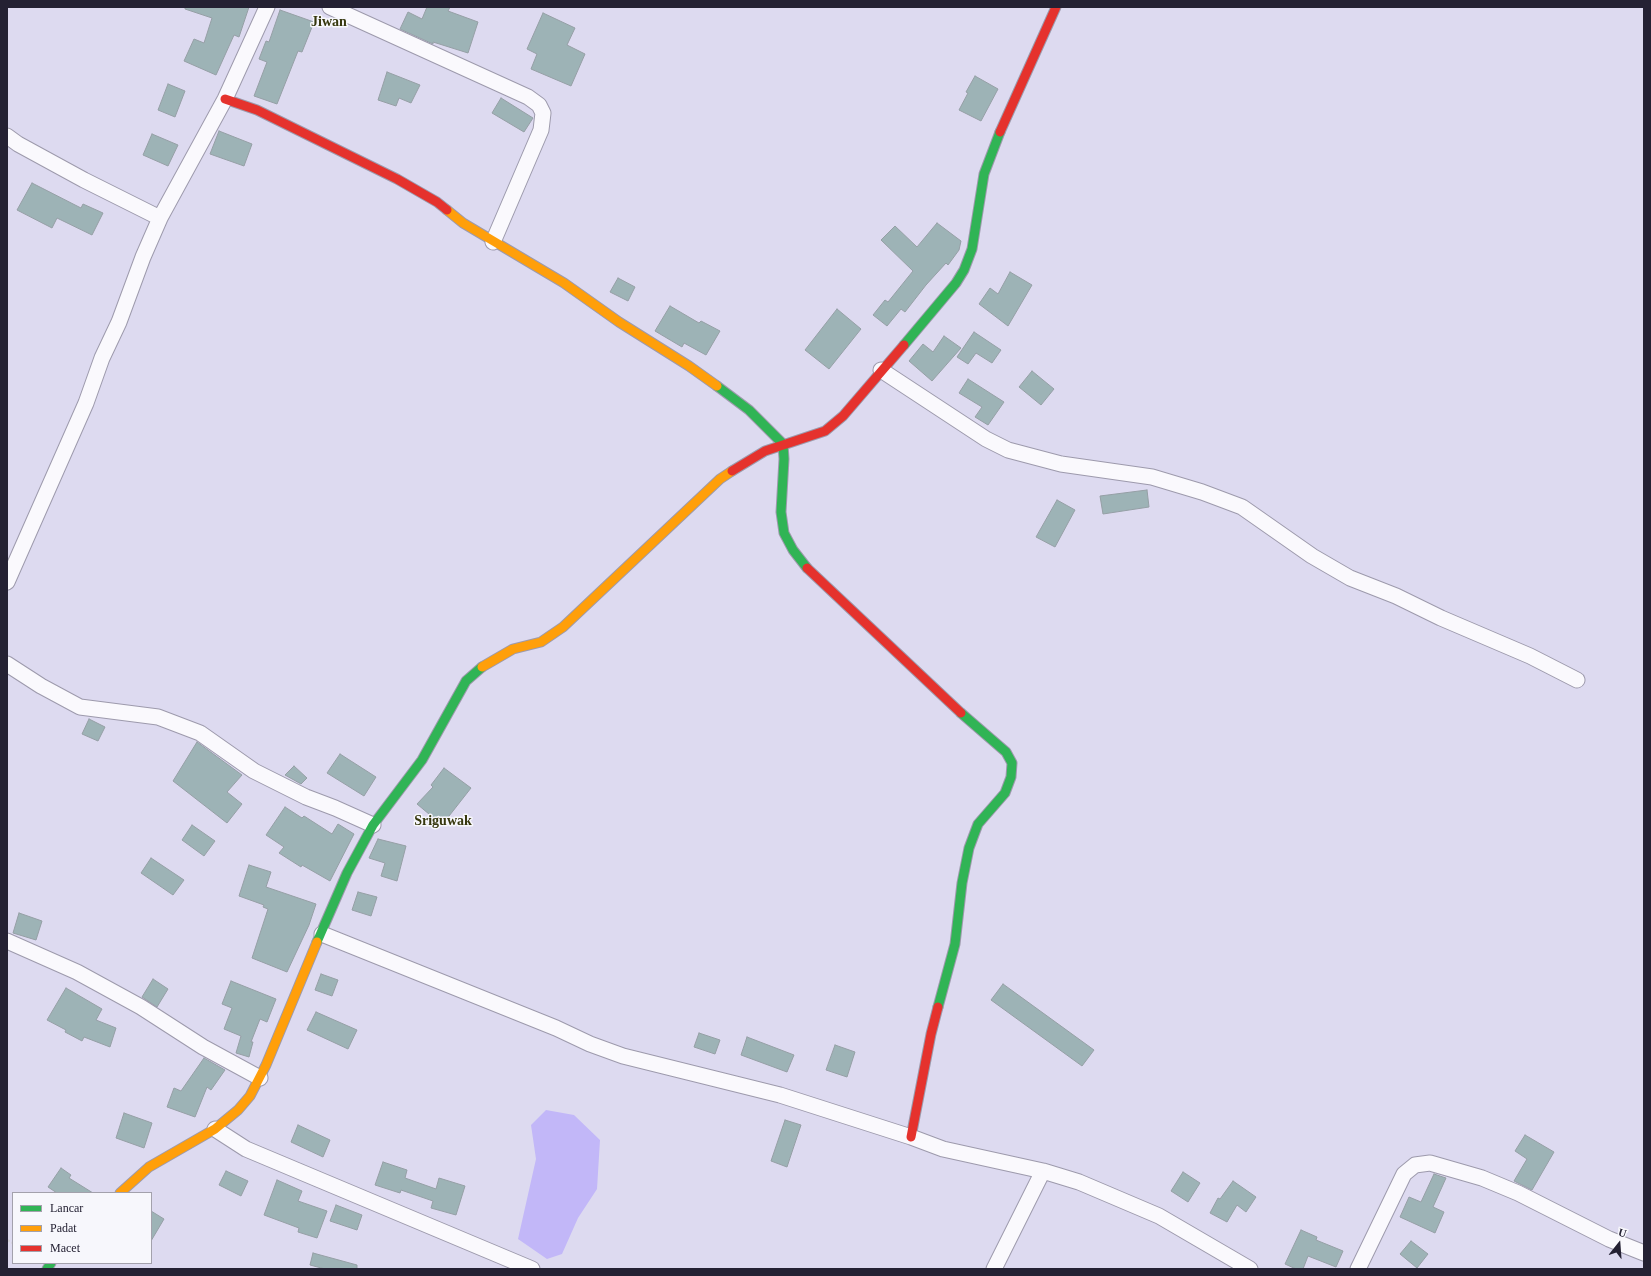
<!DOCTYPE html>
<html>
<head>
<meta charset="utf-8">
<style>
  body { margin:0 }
  #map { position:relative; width:1651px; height:1276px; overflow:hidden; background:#dddaf0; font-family:Georgia,serif }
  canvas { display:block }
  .frame { position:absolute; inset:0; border:8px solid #242133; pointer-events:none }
  .legend { position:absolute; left:12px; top:1192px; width:140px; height:72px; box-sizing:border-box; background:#f7f7fc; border:1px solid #a3a1ac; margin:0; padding:5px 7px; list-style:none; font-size:12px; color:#242133 }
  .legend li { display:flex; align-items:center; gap:8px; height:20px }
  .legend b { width:20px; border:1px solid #a3a1ac }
  .north { position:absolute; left:1599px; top:1224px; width:40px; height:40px; -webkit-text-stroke:3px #f7f7fc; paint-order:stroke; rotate:17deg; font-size:11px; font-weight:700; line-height:16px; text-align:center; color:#242133 }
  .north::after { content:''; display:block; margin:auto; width:14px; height:18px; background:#242133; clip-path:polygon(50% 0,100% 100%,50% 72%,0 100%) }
</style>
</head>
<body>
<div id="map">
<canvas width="1651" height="1276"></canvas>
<div class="frame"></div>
<ul class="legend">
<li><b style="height:5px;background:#30b455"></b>Lancar</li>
<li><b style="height:5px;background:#ff9f0a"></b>Padat</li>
<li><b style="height:5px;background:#e5322d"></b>Macet</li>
</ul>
<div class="north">U</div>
</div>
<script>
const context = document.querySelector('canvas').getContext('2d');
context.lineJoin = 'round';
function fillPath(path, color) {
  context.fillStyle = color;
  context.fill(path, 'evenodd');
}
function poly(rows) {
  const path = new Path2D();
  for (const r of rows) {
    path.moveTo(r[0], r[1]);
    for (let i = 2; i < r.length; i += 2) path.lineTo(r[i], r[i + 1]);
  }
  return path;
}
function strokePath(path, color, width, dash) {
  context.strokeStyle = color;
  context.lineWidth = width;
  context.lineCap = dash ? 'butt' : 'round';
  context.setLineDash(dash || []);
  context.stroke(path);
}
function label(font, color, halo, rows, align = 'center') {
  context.font = font + ' Georgia,serif';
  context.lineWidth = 3;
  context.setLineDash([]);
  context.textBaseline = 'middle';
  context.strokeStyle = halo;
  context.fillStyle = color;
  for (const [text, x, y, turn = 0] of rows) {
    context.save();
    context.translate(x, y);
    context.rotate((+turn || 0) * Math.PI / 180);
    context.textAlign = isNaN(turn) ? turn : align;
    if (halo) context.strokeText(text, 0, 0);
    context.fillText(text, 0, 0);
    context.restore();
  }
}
const water = poly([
  [546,1110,574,1115,600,1140,597,1189,578,1218,562,1254,547,1259,518,1239,536,1159,531,1125]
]);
const building = poly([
  [185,7,249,7,239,37,234,35,216,75,184,61,194,39,204,43,212,18,185,9,185,7],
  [427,7,450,7,448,11,478,22,468,53,433,42,433,44,400,29,408,12,422,19,427,7],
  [280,10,314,22,302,52,298,51,277,104,254,96,267,62,259,59,266,41,269,42,280,10],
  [543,13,575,28,567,45,585,54,571,86,531,69,537,54,527,49,543,13],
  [387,72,420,85,411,103,399,98,396,106,378,100,387,72],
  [975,76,998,89,981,121,959,110,968,93,966,92,975,76],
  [168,84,185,91,175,117,158,110,168,84],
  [501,98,533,118,524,132,492,113,501,98],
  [219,131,252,144,244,166,210,154,219,131],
  [152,134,178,145,168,166,143,155,152,134],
  [32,183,81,208,83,204,103,213,92,235,57,218,52,228,17,210,32,183],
  [937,223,961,241,959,250,948,265,946,263,926,285,905,312,901,309,887,326,873,315,885,300,888,302,913,271,881,240,895,226,917,247,937,223],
  [1010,272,1032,285,1008,326,979,304,990,288,998,294,1010,272],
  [618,278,635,287,628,301,610,292,618,278],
  [670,306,699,323,701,321,720,331,706,355,684,343,682,347,655,331,670,306],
  [837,309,861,329,829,369,805,350,837,309],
  [974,332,1001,350,992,363,976,353,968,364,957,357,974,332],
  [944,336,961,348,932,381,909,361,923,344,933,352,944,336],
  [1032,371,1054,389,1041,405,1019,387,1032,371],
  [968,379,1004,402,988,425,975,417,982,407,959,393,968,379],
  [1147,490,1149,507,1103,514,1100,496,1147,490],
  [1057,500,1075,510,1055,547,1036,537,1057,500],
  [89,719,105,727,98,741,82,734,89,719],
  [197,742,242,775,227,792,242,804,227,823,173,781,197,742],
  [340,754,376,777,364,796,327,773,340,754],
  [294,766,307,778,301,784,285,775,294,766],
  [444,768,471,788,442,825,417,804,433,787,431,785,444,768],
  [285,807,302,818,304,816,332,834,338,824,354,834,330,881,302,865,301,867,279,853,284,847,266,835,285,807],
  [192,825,215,841,204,856,182,840,192,825],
  [378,839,406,846,397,881,381,876,385,863,369,858,378,839],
  [151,858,184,880,173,895,141,873,151,858],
  [249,865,271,872,266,887,316,904,309,925,287,972,252,958,268,909,263,907,264,905,239,896,249,865],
  [358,892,377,897,371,916,352,910,358,892],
  [19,913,42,921,36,940,13,933,19,913],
  [321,974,338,980,332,996,315,990,321,974],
  [153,979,168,989,157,1007,142,997,153,979],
  [231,981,276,999,267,1022,260,1019,251,1042,253,1042,249,1057,236,1053,241,1036,224,1029,232,1008,222,1004,231,981],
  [1003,984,1094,1050,1082,1066,991,1000,1003,984],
  [66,988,102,1009,96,1020,116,1028,110,1047,84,1037,82,1041,65,1032,66,1030,47,1020,66,988],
  [316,1012,357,1030,348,1049,307,1030,316,1012],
  [699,1033,720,1040,715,1054,694,1047,699,1033],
  [747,1037,794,1055,787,1072,741,1055,747,1037],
  [835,1045,855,1052,847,1077,826,1070,835,1045],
  [204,1058,225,1070,211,1090,207,1087,195,1117,167,1107,174,1088,181,1091,204,1058],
  [124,1113,152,1123,144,1148,116,1138,124,1113],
  [785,1120,801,1125,787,1167,771,1161,785,1120],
  [298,1125,330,1140,323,1157,291,1142,298,1125],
  [1525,1135,1554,1152,1532,1190,1514,1181,1527,1159,1515,1151,1525,1135],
  [383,1162,407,1170,405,1178,436,1189,439,1178,465,1186,456,1215,431,1208,433,1201,401,1190,400,1193,375,1185,383,1162],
  [61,1168,71,1175,69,1178,93,1193,57,1193,48,1187,61,1168],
  [226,1171,248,1181,241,1196,219,1185,226,1171],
  [1183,1172,1200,1183,1188,1202,1171,1191,1183,1172],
  [1434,1174,1446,1178,1433,1207,1444,1212,1435,1233,1400,1217,1409,1197,1421,1202,1434,1174],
  [277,1180,302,1191,298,1201,327,1211,317,1238,298,1232,299,1228,264,1215,277,1180],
  [1233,1181,1256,1197,1246,1212,1237,1205,1227,1222,1210,1213,1218,1198,1220,1199,1233,1181],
  [336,1205,362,1215,357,1230,330,1221,336,1205],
  [151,1211,164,1219,151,1241,151,1211],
  [1301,1230,1317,1237,1316,1240,1343,1251,1336,1267,1308,1256,1303,1269,1296,1269,1285,1264,1301,1230],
  [1411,1241,1428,1254,1417,1268,1400,1254,1411,1241],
  [313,1253,357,1265,357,1269,325,1269,310,1265,313,1253]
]);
const path = poly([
  [7,1240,13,1243]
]);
const street = poly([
  [330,7,528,97,539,105,543,113,541,130,493,242],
  [7,136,18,144,84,180,160,218],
  [881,370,986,439,1008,450,1061,464,1152,477,1202,492,1242,507,1312,556,1350,578,1396,596,1441,618,1530,656,1577,680],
  [7,582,86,403,102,358,119,322,143,257,160,218,225,99,267,7],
  [7,664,41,686,80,707,158,717,200,733,254,771,306,797,335,808,373,825],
  [322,934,556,1028,590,1044,623,1056,780,1095,911,1137,943,1149,1043,1171,1079,1182,1159,1216,1250,1269],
  [7,941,77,972,141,1007,203,1047,260,1078],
  [215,1129,246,1149,532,1269],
  [994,1269,1043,1171],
  [1358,1269,1404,1174,1415,1165,1430,1163,1482,1178,1518,1193,1609,1239,1644,1253]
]);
const fast = poly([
  [904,345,956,283,964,270,972,249,984,174,1000,132],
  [717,386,749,410,783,444,784,459,781,512,784,533,793,550,807,568],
  [317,942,347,873,373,825,422,760,466,681,482,667],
  [938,1007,955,944,962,883,969,848,978,824,1005,793,1011,777,1012,763,1006,752,961,713],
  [47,1269,51,1263]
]);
const slow = poly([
  [447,210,463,223,564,283,619,322,689,366,717,386],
  [482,667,513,649,541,642,563,627,720,479,732,471],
  [120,1193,149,1167,215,1129,238,1110,250,1096,266,1065,317,942]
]);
const jam = poly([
  [225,99,257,110,397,179,437,202,447,210],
  [1000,132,1056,7],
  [732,471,765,451,825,431,843,416,904,345],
  [807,568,961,713],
  [911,1137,931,1034,938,1007]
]);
const quarterNames = [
  ["Jiwan",329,22],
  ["Sriguwak",443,821]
];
fillPath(water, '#c2b7f8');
fillPath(building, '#9db3b6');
strokePath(building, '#959fa5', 1);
strokePath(street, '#9d9aac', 17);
strokePath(fast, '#9d9aac', 11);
strokePath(slow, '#9d9aac', 11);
strokePath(jam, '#9d9aac', 11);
strokePath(path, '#d4d2d9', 2.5, [3, 2]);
strokePath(street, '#faf9fd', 15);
strokePath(fast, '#30b455', 9);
strokePath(slow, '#ff9f0a', 9);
strokePath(jam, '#e5322d', 9);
label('bold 14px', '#36370e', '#f7f7fc', quarterNames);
</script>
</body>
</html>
